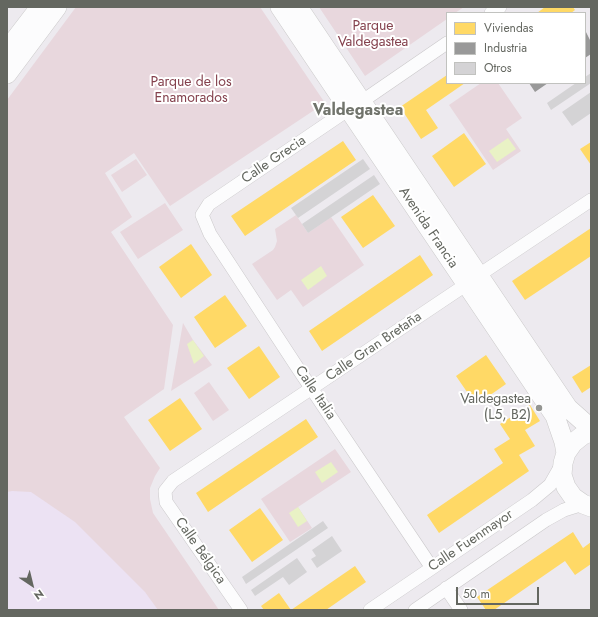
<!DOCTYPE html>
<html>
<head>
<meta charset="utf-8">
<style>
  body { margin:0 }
  #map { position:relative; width:598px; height:617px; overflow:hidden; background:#edeaef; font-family:Jost,sans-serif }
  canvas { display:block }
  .frame { position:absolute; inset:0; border:8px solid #646760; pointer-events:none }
  .legend { position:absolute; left:446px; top:12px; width:140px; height:72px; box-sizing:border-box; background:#fff; border:1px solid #c1c2bf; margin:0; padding:5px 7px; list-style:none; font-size:12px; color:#646760 }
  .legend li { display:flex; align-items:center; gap:8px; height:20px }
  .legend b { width:20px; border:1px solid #c1c2bf }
  .north { position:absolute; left:12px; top:565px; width:40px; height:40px; -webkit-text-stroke:3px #fff; paint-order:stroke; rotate:145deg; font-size:11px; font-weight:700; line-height:16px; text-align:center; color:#646760 }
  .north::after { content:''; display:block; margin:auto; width:14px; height:18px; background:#646760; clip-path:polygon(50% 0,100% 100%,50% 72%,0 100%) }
  .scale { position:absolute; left:456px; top:587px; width:83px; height:18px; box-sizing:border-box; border:2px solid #646760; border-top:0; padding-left:5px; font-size:12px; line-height:14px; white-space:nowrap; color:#646760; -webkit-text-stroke:3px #fff; paint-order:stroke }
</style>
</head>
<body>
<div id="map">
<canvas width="598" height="617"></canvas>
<div class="frame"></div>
<ul class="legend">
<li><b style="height:11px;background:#ffd966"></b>Viviendas</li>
<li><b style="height:11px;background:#999"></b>Industria</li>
<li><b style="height:11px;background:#d4d3d5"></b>Otros</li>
</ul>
<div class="north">N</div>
<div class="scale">50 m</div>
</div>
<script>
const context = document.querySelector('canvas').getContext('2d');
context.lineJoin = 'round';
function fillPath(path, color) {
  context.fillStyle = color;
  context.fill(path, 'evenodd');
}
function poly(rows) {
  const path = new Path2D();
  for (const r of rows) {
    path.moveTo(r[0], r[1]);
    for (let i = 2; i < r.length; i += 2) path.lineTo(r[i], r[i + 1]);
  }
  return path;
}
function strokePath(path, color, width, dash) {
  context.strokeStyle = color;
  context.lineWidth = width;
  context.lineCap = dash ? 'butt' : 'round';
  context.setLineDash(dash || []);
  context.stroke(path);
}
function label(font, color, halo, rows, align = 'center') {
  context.font = font + ' Jost,sans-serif';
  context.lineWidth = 4;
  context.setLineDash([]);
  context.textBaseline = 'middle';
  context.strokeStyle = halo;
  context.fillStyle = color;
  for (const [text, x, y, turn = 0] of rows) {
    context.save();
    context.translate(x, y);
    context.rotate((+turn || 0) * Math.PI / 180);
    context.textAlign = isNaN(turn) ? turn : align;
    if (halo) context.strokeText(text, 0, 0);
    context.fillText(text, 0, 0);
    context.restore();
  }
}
const green = poly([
  [76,7,260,7,325,103,170,206,134,153,105,173,132,217,111,232,173,325,164,389,124,417,160,468,155,476,150,488,150,499,153,513,219,610,7,610,7,100],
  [319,7,464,7,455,13,447,13,447,19,365,76],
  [481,83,498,83,522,118,506,129,521,151,493,170,449,105],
  [136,159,147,175,122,192,111,175],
  [165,203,183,230,138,259,120,232],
  [296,215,308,233,331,217,364,265,303,307,291,290,277,300,252,264,273,250,275,247,277,241,275,229],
  [183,323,193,340,212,365,171,391],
  [209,382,229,410,213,421,194,393],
  [335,449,351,472,298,507,312,528,290,542,261,499]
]);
const sand = poly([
  [12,491,31,492,75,522,145,592,158,610,7,610,7,492]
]);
const water = poly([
  [508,138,516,149,497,162,489,151],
  [321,266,327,276,308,290,301,280],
  [193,340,204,356,194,364,187,344],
  [331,462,338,472,322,483,315,472],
  [298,507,307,521,298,527,289,513]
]);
const homes = poly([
  [545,7,573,7,575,10,571,13,537,13],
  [447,75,447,83,465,83,426,110,438,128,421,139,400,107],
  [464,133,486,164,454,187,432,156],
  [343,141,356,160,245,236,231,216],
  [591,142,591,165,580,149],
  [373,195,395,226,363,248,341,217],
  [591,228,591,256,525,300,512,281],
  [191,244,212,275,181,298,159,267],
  [420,255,433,275,322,351,309,331],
  [225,295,247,326,215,348,194,317],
  [259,346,280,377,249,399,227,368],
  [486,355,506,384,476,405,456,376],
  [591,365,591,387,582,393,572,377],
  [180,398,202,429,170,451,148,420],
  [530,405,540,421,525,430,535,446,519,455,529,471,439,533,427,515,503,463,494,449,510,439,500,424],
  [306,419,318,437,208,512,196,493],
  [260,508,283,540,252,562,229,530],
  [573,532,583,548,591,542,591,564,575,575,565,561,494,610,486,610,477,597],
  [355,566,366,582,326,610,291,610],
  [279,593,291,610,264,610,261,606]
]);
const industry = poly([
  [585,30,591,42,591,54,585,58],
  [529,83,548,83,535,92]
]);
const building = poly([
  [591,73,591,83,551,110,547,103,576,83,585,83,585,77],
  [591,92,591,113,572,126,562,112],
  [363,159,370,169,298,218,291,208],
  [374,175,380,184,308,233,302,224],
  [323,521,328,528,246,584,242,577],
  [332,536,342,551,317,568,311,559,316,556,312,550],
  [297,558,307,572,289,585,283,577,255,596,251,590]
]);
const street = poly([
  [491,13,500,7],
  [361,102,447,43],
  [349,109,209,204,202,215,210,234,297,367,432,568],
  [479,275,591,200],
  [446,588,461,610],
  [241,610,166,502,165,491,173,481,467,284],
  [370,610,532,500,550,485,562,464],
  [415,610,546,520,564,510,583,504]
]);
const secondary = poly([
  [280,7,555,416,564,442,566,453],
  [298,7,568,408,586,424,591,426],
  [7,50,40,7],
  [7,74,57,7],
  [591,432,583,435,573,443,566,453,563,463,562,475,566,487,573,497,583,504,591,507]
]);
const markers = [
  [539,408,4,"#949592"]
];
const parkNames = [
  ["Parque",373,27],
  ["Valdegastea",373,43],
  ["Parque de los",191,83],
  ["Enamorados",191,99]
];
const streetNames = [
  ["Calle Grecia",274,160,-34],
  ["Avenida Francia",428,228,56],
  ["Calle Gran Bretaña",374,347,-34],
  ["Calle Italia",315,393,56],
  ["Calle Fuenmayor",471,541,-34],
  ["Calle Bélgica",200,551,55]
];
const poiNames = [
  ["Valdegastea",531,400],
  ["(L5, B2)",531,416]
];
const quarterNames = [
  ["Valdegastea",358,111]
];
fillPath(green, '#e8d7dd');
fillPath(sand, '#ece2f3');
fillPath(water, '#e9f2c5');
fillPath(homes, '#ffd966');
fillPath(industry, '#999');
fillPath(building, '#d4d3d5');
strokePath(street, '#cac8ca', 14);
strokePath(secondary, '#cac9c9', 20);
strokePath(street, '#fcfcfd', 13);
strokePath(secondary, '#fcfcfd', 19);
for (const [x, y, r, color] of markers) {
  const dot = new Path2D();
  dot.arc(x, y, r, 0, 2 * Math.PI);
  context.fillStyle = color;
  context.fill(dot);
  strokePath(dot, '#fff', 1.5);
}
label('14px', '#84414d', '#fff', parkNames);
label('14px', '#646760', '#fff', streetNames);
label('14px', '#646760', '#fff', poiNames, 'right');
label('bold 16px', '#71746c', '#fff', quarterNames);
</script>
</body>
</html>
